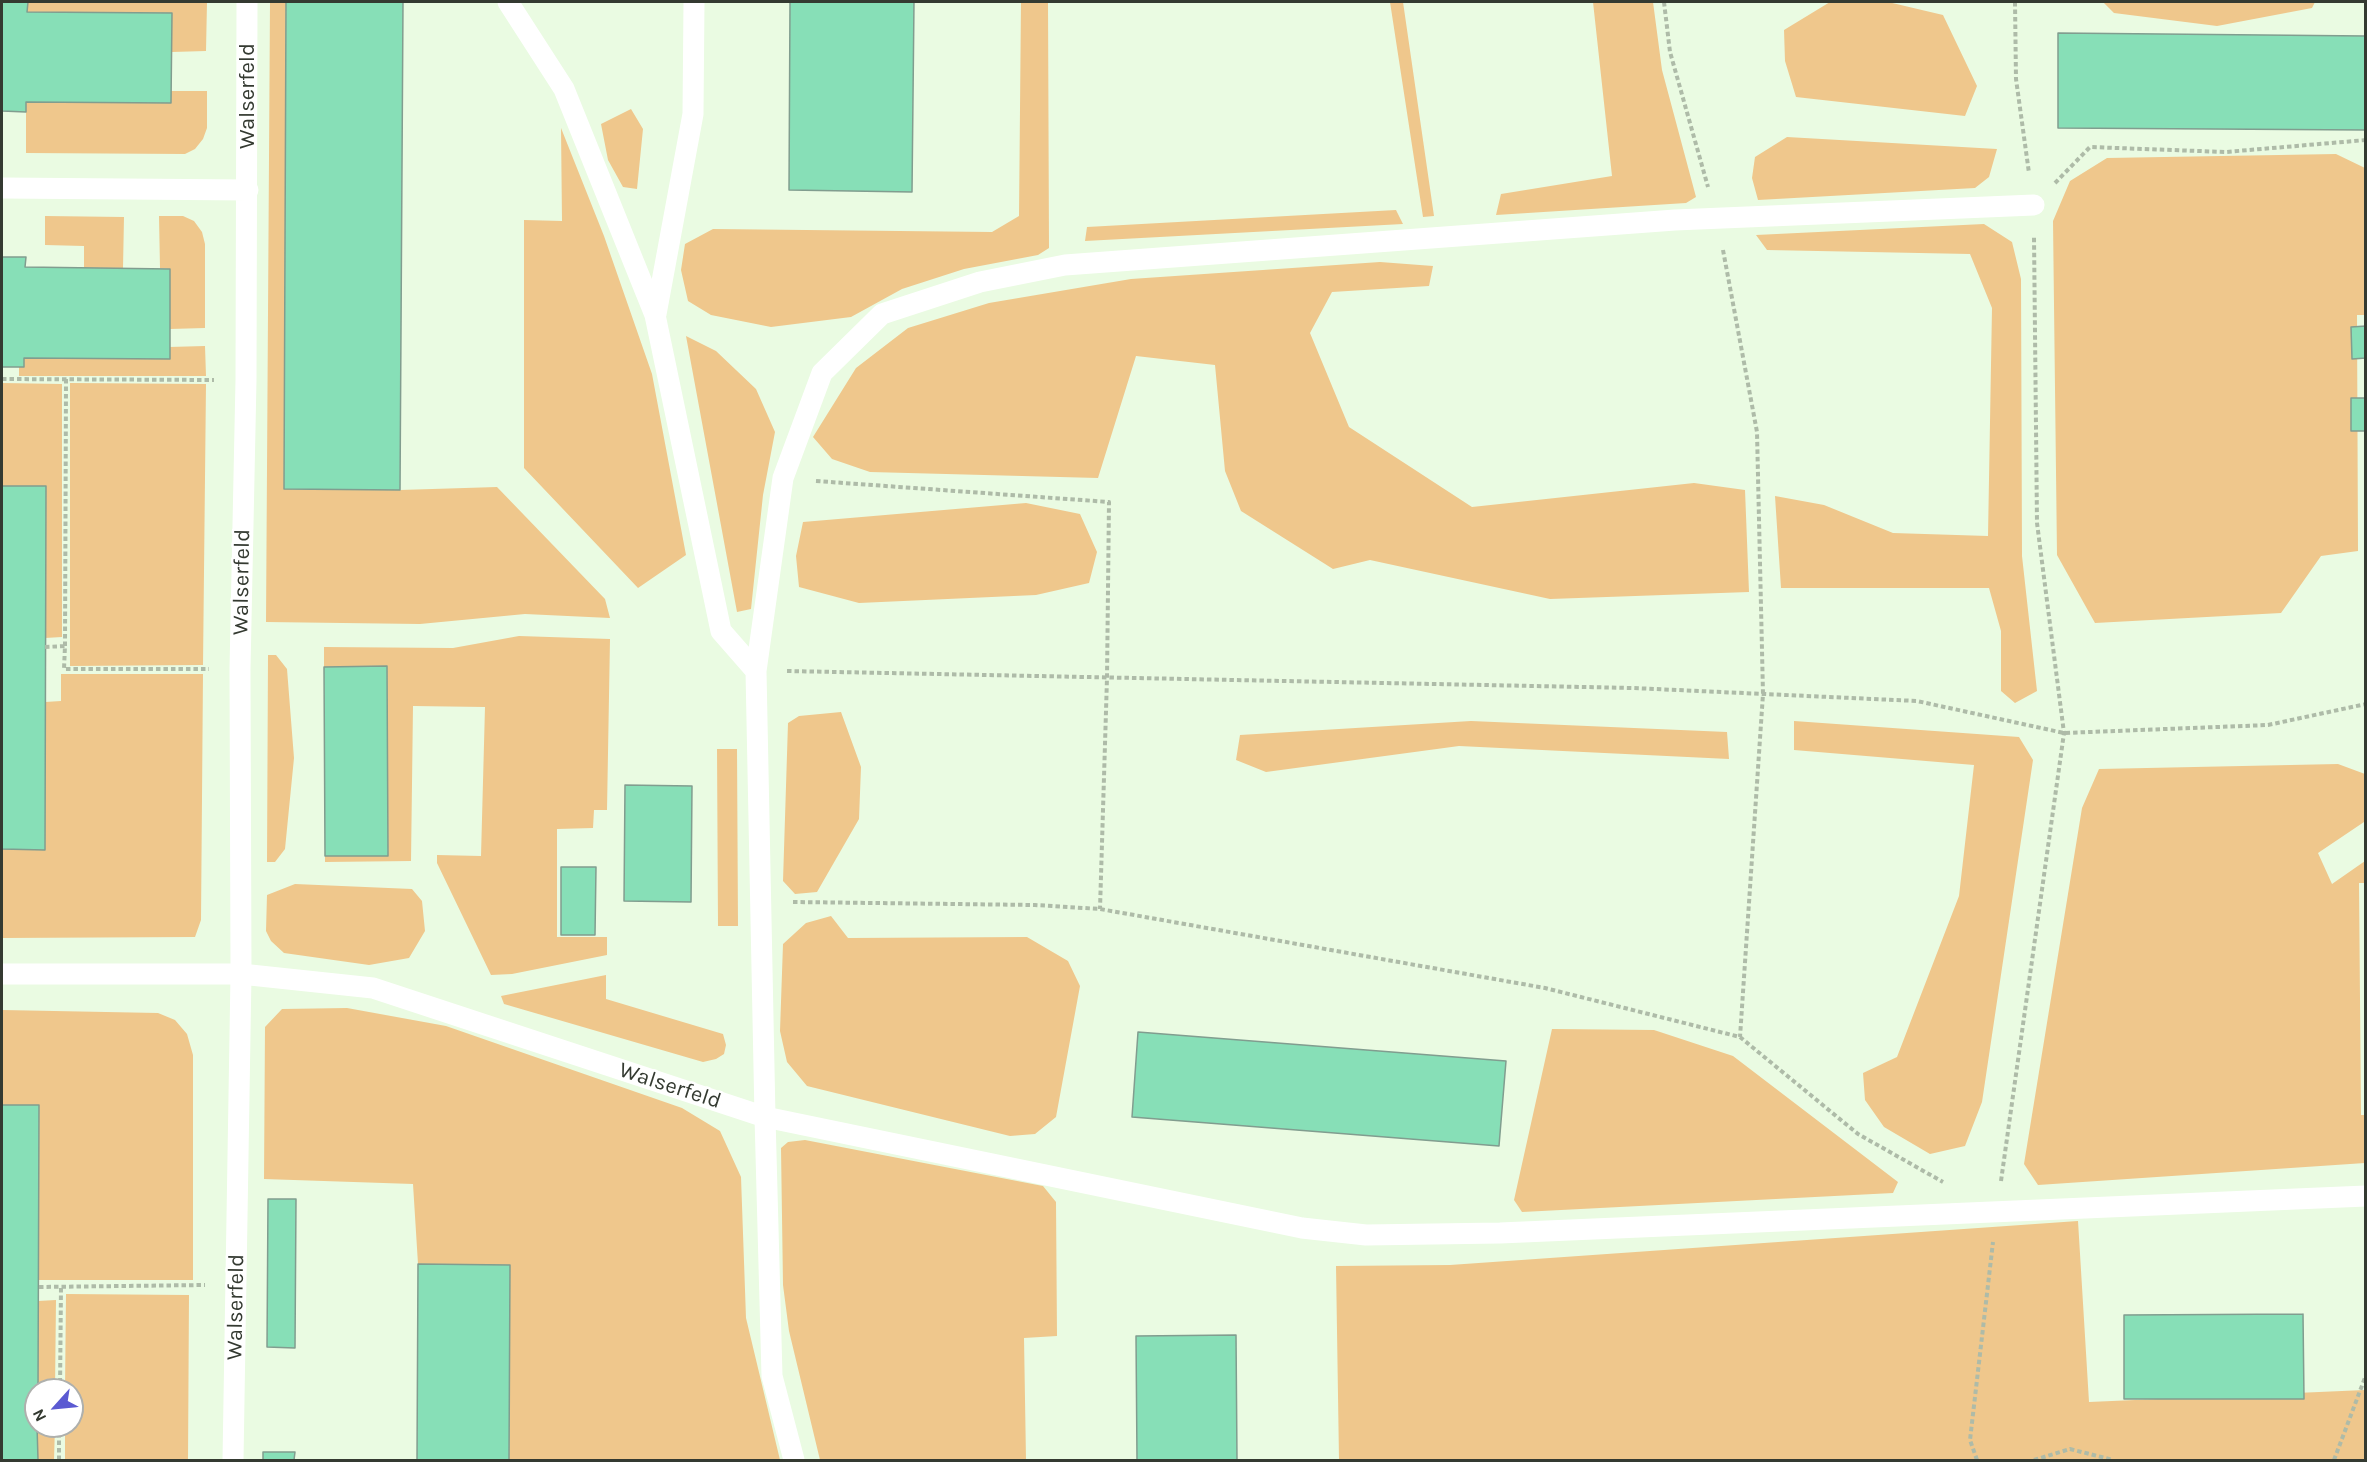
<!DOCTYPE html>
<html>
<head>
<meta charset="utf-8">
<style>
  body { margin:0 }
  #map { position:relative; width:2367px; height:1462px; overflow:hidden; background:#eafbe2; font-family:Karla,sans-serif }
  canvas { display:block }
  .frame { position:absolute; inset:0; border:3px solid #343a31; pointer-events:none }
  .north { position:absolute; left:24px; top:1378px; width:60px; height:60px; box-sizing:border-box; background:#fff; border:2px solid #aeb0ad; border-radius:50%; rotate:243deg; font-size:16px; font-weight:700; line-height:24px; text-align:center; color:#343a31 }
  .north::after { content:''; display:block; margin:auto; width:21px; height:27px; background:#5b5ad2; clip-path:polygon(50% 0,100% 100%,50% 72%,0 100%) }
</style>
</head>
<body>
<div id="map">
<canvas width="2367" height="1462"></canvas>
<div class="frame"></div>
<div class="north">N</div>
</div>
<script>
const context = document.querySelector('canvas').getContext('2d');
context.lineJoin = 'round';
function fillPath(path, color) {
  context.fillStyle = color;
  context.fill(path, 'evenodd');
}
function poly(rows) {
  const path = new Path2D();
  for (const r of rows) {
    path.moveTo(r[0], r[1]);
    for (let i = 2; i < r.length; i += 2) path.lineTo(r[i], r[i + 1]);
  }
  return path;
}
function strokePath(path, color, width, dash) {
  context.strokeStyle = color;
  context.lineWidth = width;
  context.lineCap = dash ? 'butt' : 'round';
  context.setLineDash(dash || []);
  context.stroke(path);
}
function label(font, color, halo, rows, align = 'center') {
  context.font = font + ' Karla,sans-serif';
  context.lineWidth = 5;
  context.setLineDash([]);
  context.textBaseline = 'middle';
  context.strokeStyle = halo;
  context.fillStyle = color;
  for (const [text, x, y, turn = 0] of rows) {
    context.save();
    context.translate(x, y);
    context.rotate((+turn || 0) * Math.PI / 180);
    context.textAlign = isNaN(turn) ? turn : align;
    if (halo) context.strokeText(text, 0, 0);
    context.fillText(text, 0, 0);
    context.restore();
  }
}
const green = poly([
  [25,2,207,2,206,51,172,52,171,13,27,12,28,2],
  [270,2,286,2,284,489,400,490,497,487,605,599,610,618,525,614,420,624,266,622],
  [1021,2,1048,2,1049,248,1038,255,964,269,902,289,851,317,771,327,711,315,688,301,681,270,685,244,713,229,992,232,1019,216],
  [1390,2,1403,2,1434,216,1423,217],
  [1593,2,1653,2,1662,70,1696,197,1686,203,1496,215,1501,194,1612,176],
  [1830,2,1888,2,1943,15,1977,86,1965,116,1796,97,1785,61,1784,30],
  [2103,2,2315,2,2312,8,2217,26,2114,13],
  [171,91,207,91,207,128,203,139,195,149,185,154,26,153,26,102,171,103],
  [631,109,643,129,637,189,623,187,608,160,601,124],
  [561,128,604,236,652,374,686,555,638,588,524,468,524,220,562,221],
  [1787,137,1997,149,1989,177,1975,188,1758,200,1752,178,1755,157],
  [2336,154,2365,168,2365,315,2357,315,2358,551,2321,556,2281,613,2095,623,2057,555,2053,221,2070,181,2107,158],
  [1396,210,1403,224,1085,241,1087,227],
  [45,216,124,217,123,268,84,268,84,246,45,245],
  [159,216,183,216,194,221,202,232,205,244,205,328,170,329,170,269,160,268],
  [1984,224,2012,242,2021,279,2022,556,2037,691,2015,703,2001,691,2001,631,1989,588,1781,588,1775,496,1824,505,1893,533,1988,536,1992,308,1970,254,1767,250,1756,235],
  [1380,262,1433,266,1429,286,1332,292,1310,333,1349,427,1472,507,1694,483,1745,490,1749,592,1550,599,1370,560,1333,569,1241,511,1225,471,1215,365,1136,356,1098,478,870,472,832,459,813,437,856,368,908,328,989,303,1131,279],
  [686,336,716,351,756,389,775,432,763,495,751,609,737,612],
  [205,346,206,376,19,376,19,367,24,367,24,358,169,359,169,347],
  [2,383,62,384,62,637,45,638,46,486,2,486],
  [70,383,206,384,203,665,70,666],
  [1026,503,1080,514,1097,552,1089,583,1036,595,859,603,799,587,796,556,803,522],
  [519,636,610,639,607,810,594,810,593,828,557,829,557,937,607,937,607,955,512,974,491,975,437,863,437,855,481,856,485,707,413,706,411,861,325,862,325,856,388,856,387,666,324,667,324,647,453,648],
  [268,655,276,655,287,669,294,758,285,849,275,862,267,862],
  [61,674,203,674,201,920,195,937,2,938,2,849,45,849,45,702,61,701],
  [841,712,861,767,859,819,817,892,795,894,783,881,788,723,799,716],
  [1471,721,1727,732,1729,759,1459,746,1266,772,1236,760,1240,735],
  [1794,721,2019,737,2033,760,1982,1102,1965,1146,1930,1154,1884,1127,1865,1100,1863,1073,1897,1057,1959,896,1974,765,1794,750],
  [717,749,737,749,738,926,718,926],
  [2338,764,2365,774,2364,822,2318,853,2332,884,2365,861,2365,883,2359,883,2361,1115,2365,1115,2365,1163,2038,1185,2024,1164,2082,808,2099,769],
  [295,884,412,889,422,901,425,931,409,958,369,965,284,953,271,941,266,931,267,895],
  [831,916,848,938,1027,937,1068,961,1080,986,1056,1117,1035,1134,1010,1136,807,1086,787,1062,780,1031,783,944,806,923],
  [606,975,606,999,723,1034,726,1045,724,1054,716,1059,703,1062,504,1004,501,996],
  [347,1008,446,1026,682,1108,720,1131,741,1177,746,1318,780,1460,509,1460,510,1265,418,1264,413,1184,264,1179,265,1027,282,1009],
  [2,1010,158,1013,175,1020,187,1034,193,1055,193,1280,39,1280,39,1105,2,1105],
  [1552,1029,1654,1030,1733,1056,1898,1182,1893,1193,1522,1212,1514,1200],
  [805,1140,1043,1186,1056,1202,1057,1336,1024,1338,1026,1460,820,1460,789,1331,783,1285,781,1148,788,1142],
  [2078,1221,2089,1402,2365,1390,2365,1460,1339,1460,1336,1266,1450,1265],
  [66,1294,189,1295,188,1460,65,1460,65,1426,72,1426,72,1390,65,1390],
  [56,1300,55,1390,38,1390,38,1301],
  [38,1426,55,1426,54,1460,38,1460]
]);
const building = poly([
  [2,2,28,2,27,12,172,13,171,103,26,102,26,112,2,111,2,2],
  [286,2,403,2,400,490,284,489,286,2],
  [790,2,914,2,912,192,789,190,790,2],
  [2058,33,2366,36,2366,130,2058,128,2058,33],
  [2,257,26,257,25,267,170,269,170,359,24,358,24,367,2,367,2,257],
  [2366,326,2366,358,2352,359,2351,327,2366,326],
  [2351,398,2366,398,2366,431,2351,431,2351,398],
  [2,486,46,486,45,850,2,849,2,486],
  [387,666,388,856,325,856,324,667,387,666],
  [625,785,692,786,691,902,624,901,625,785],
  [561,867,596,867,595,935,561,935,561,867],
  [1138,1032,1506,1061,1499,1146,1132,1117,1138,1032],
  [2,1105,39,1105,38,1390,36,1390,38,1460,2,1460,2,1105],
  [268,1199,296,1199,295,1348,267,1347,268,1199],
  [418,1264,510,1265,509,1460,417,1460,418,1264],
  [2303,1314,2304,1399,2124,1399,2124,1315,2303,1314],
  [1236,1335,1237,1460,1137,1460,1136,1336,1236,1335],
  [263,1452,295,1452,294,1460,263,1460,263,1452]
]);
const path = poly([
  [1664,2,1670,52,1708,187],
  [2015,2,2016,79,2029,173],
  [2055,183,2090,147,2226,152,2366,140],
  [1723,250,1757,432,1763,694,1740,1037],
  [2,379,214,380],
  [816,481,1109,502,1107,678,1100,909],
  [65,646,66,379],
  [45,647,65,646,64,669,209,669],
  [787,671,1633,688,1917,701,2064,733,2268,725,2366,704],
  [793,902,1035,905,1100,909,1545,988,1740,1037,1858,1134,1943,1182],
  [2001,1181,2064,733,2037,523,2034,237],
  [39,1287,205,1285],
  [60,1390,61,1287],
  [59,1460,59,1426],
  [1977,1460,1970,1440,1993,1242],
  [2034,1460,2070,1449,2113,1460],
  [2334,1460,2366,1375]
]);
const lane = poly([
  [508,2,564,89,655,315,721,631,756,671,765,1117,1302,1228,1366,1235,1500,1233,2366,1196],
  [2,188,248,190],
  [656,314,693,114,694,2],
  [756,671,783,478,822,373,882,314,980,282,1065,265,1675,220,2034,205],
  [2,974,241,974,373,988,765,1117,772,1376,794,1460],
  [233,1460,241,974,240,669,246,380,247,2]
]);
const streetNames = [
  ["Walserfeld",248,96,-90],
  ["Walserfeld",242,582,-89],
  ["Walserfeld",670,1086,18],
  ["Walserfeld",236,1307,-89]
];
fillPath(green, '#efc78c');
fillPath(building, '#87dfb7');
strokePath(building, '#819d8f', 1.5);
strokePath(path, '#aebba8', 4, [4.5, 3]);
strokePath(lane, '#fff', 21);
label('22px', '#343a31', '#fff', streetNames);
</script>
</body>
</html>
